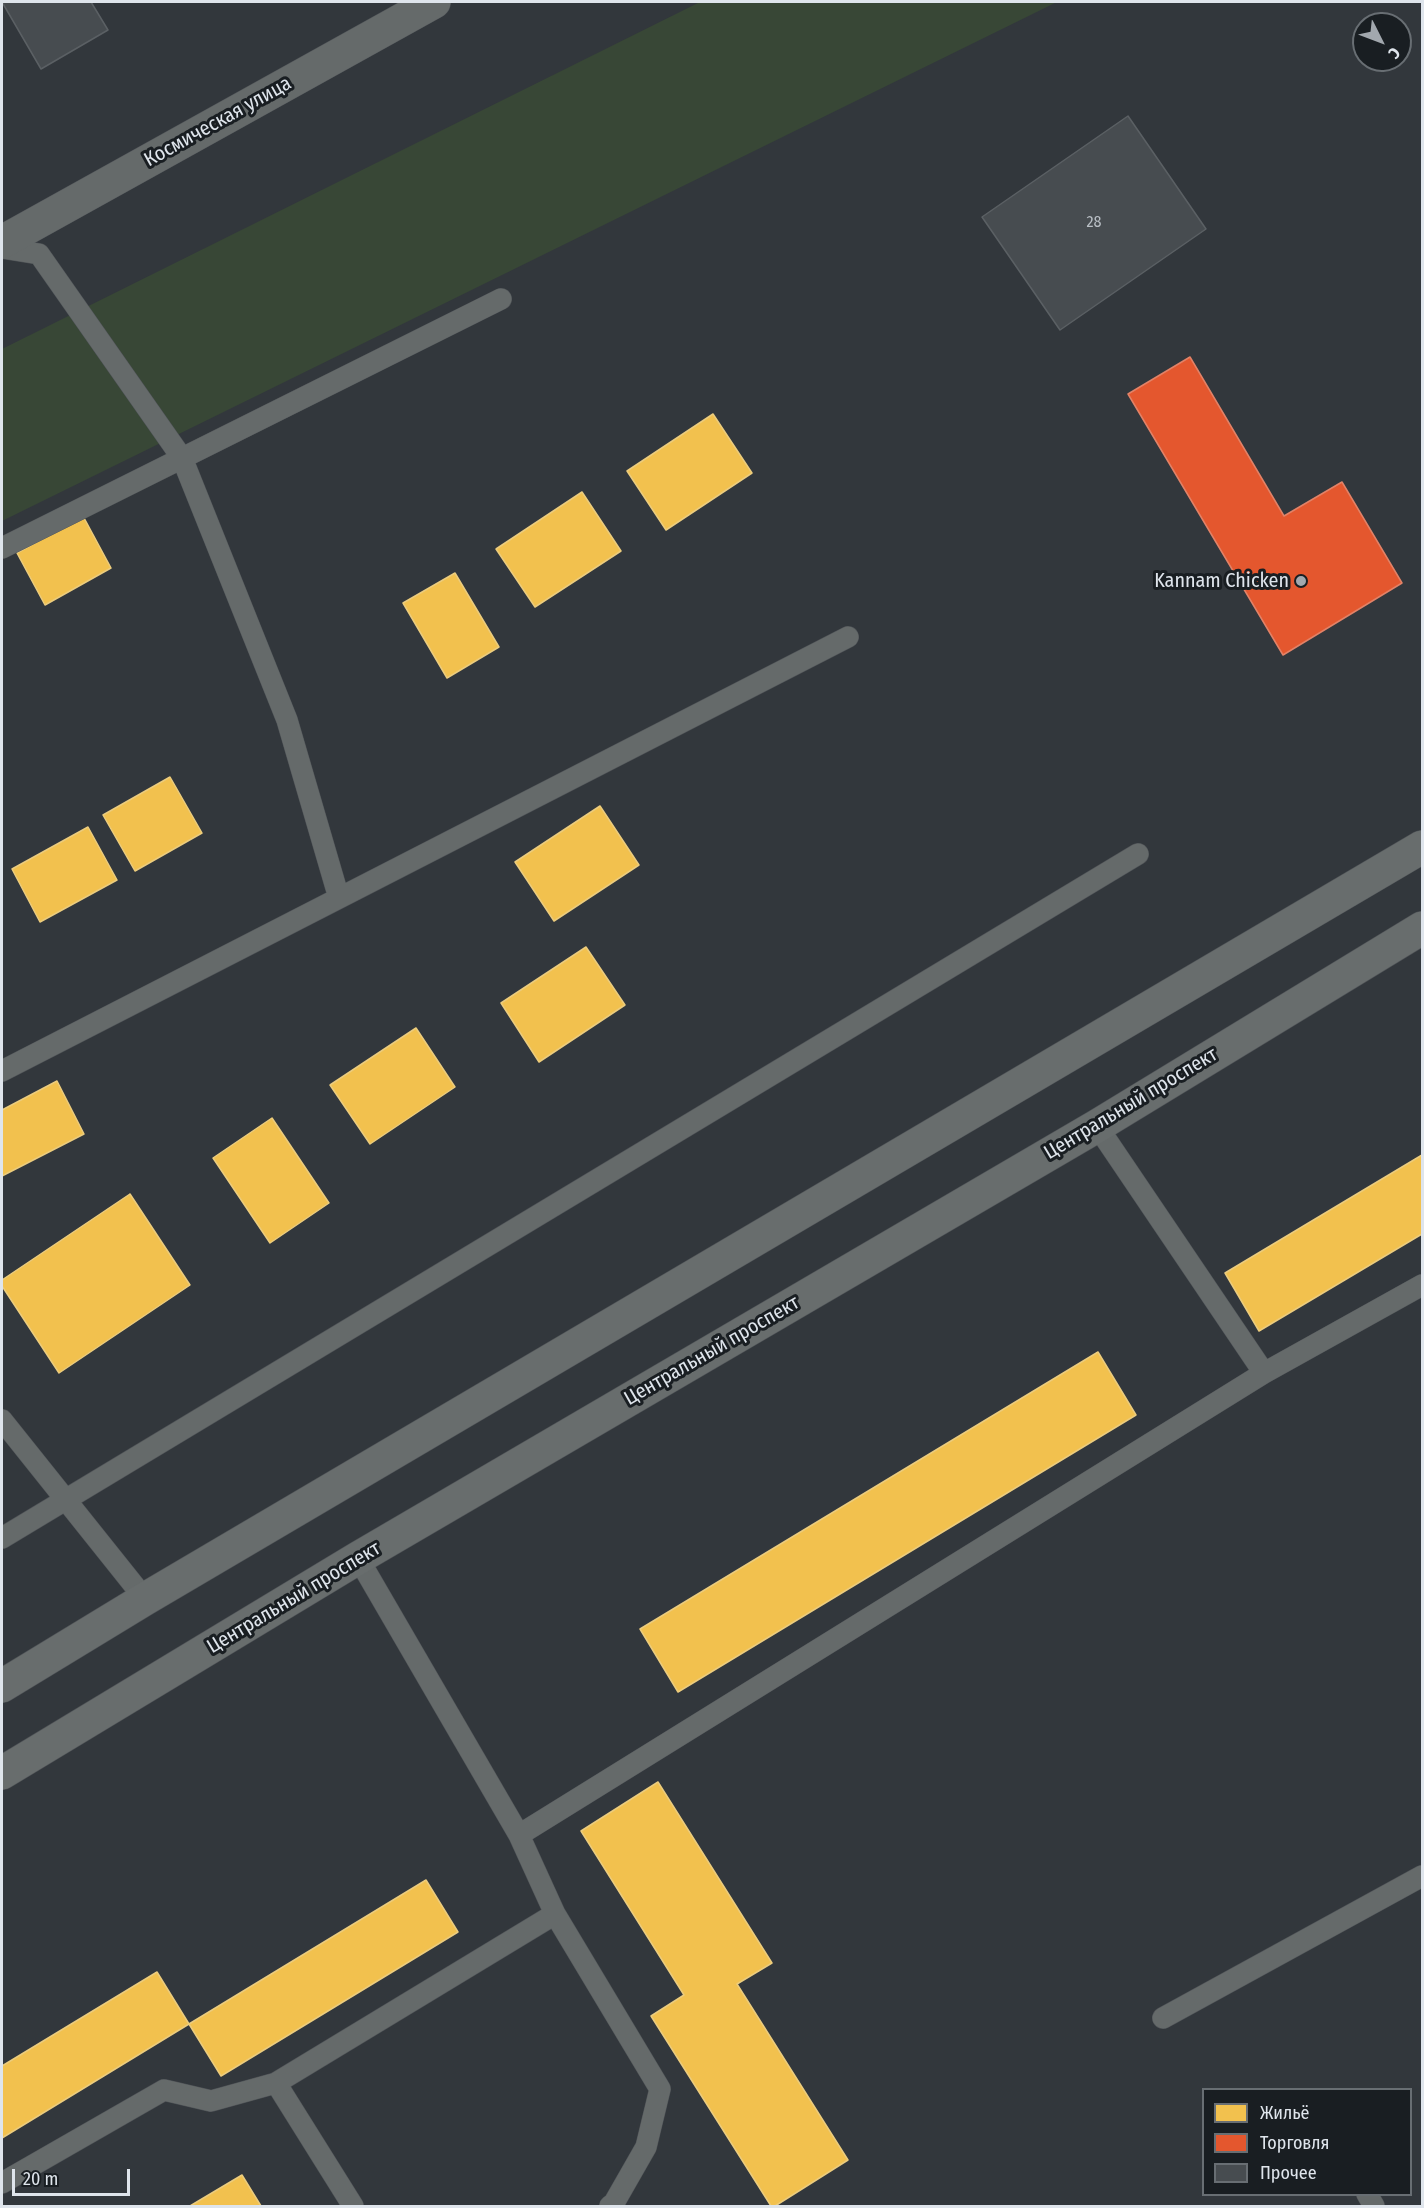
<!DOCTYPE html>
<html>
<head>
<meta charset="utf-8">
<style>
  body { margin:0 }
  #map { position:relative; width:1424px; height:2208px; overflow:hidden; background:#32373c; font-family:"Fira Sans Condensed",sans-serif }
  canvas { display:block }
  .frame { position:absolute; inset:0; border:3px solid #dfe5ec; pointer-events:none }
  .legend { position:absolute; left:1202px; top:2088px; width:210px; height:108px; box-sizing:border-box; background:#191e22; border:2px solid #686e73; margin:0; padding:8px 10px; list-style:none; font-size:18px; color:#dfe5ec }
  .legend li { display:flex; align-items:center; gap:12px; height:30px }
  .legend b { width:30px; border:2px solid #686e73 }
  .north { position:absolute; left:1352px; top:12px; width:60px; height:60px; box-sizing:border-box; background:#191e22; border:2px solid #686e73; border-radius:50%; rotate:132deg; font-size:16px; font-weight:700; line-height:24px; text-align:center; color:#dfe5ec }
  .north::after { content:''; display:block; margin:auto; width:21px; height:27px; background:#a2a8ae; clip-path:polygon(50% 0,100% 100%,50% 72%,0 100%) }
  .scale { position:absolute; left:12px; top:2169px; width:118px; height:27px; box-sizing:border-box; border:3px solid #dfe5ec; border-top:0; padding-left:8px; font-size:18px; line-height:21px; white-space:nowrap; color:#dfe5ec; -webkit-text-stroke:4px #191e22; paint-order:stroke }
</style>
</head>
<body>
<div id="map">
<canvas width="1424" height="2208"></canvas>
<div class="frame"></div>
<ul class="legend">
<li><b style="height:16px;background:#f2c14e"></b>Жильё</li>
<li><b style="height:16px;background:#e4572e"></b>Торговля</li>
<li><b style="height:16px;background:#474c50"></b>Прочее</li>
</ul>
<div class="north">С</div>
<div class="scale">20 m</div>
</div>
<script>
const context = document.querySelector('canvas').getContext('2d');
context.lineJoin = 'round';
function fillPath(path, color) {
  context.fillStyle = color;
  context.fill(path, 'evenodd');
}
function poly(rows) {
  const path = new Path2D();
  for (const r of rows) {
    path.moveTo(r[0], r[1]);
    for (let i = 2; i < r.length; i += 2) path.lineTo(r[i], r[i + 1]);
  }
  return path;
}
function strokePath(path, color, width, dash) {
  context.strokeStyle = color;
  context.lineWidth = width;
  context.lineCap = dash ? 'butt' : 'round';
  context.setLineDash(dash || []);
  context.stroke(path);
}
function label(font, color, halo, rows, align = 'center') {
  context.font = font + ' "Fira Sans Condensed",sans-serif';
  context.lineWidth = 6;
  context.setLineDash([]);
  context.textBaseline = 'middle';
  context.strokeStyle = halo;
  context.fillStyle = color;
  for (const [text, x, y, turn = 0] of rows) {
    context.save();
    context.translate(x, y);
    context.rotate((+turn || 0) * Math.PI / 180);
    context.textAlign = isNaN(turn) ? turn : align;
    if (halo) context.strokeText(text, 0, 0);
    context.fillText(text, 0, 0);
    context.restore();
  }
}
const green = poly([
  [700,2,1057,2,2,521,2,349]
]);
const homes = poly([
  [713,414,752,473,666,530,627,471,713,414],
  [582,492,621,551,535,607,496,549,582,492],
  [83,516,111,568,45,605,17,553,83,516],
  [455,573,499,647,447,678,403,603,455,573],
  [170,777,202,833,135,871,103,815,170,777],
  [600,806,639,865,554,921,515,862,600,806],
  [88,827,117,880,40,922,12,869,88,827],
  [586,947,625,1005,539,1062,501,1003,586,947],
  [416,1028,455,1087,370,1144,330,1085,416,1028],
  [57,1081,84,1134,2,1176,2,1110,57,1081],
  [272,1118,329,1203,270,1243,213,1158,272,1118],
  [1422,1155,1422,1234,1259,1331,1225,1273,1422,1155],
  [130,1194,190,1285,59,1373,2,1286,2,1280,130,1194],
  [1098,1352,1136,1415,678,1692,640,1629,1098,1352],
  [658,1782,772,1963,737,1984,848,2160,775,2206,771,2206,651,2016,684,1995,581,1831,658,1782],
  [426,1880,458,1932,221,2076,189,2024,426,1880],
  [157,1972,189,2024,2,2138,2,2066,157,1972],
  [242,2175,261,2206,190,2206,242,2175]
]);
const shops = poly([
  [1190,357,1284,516,1342,482,1402,583,1283,655,1128,394,1190,357]
]);
const building = poly([
  [2,2,91,2,108,30,41,69,2,2],
  [1128,116,1206,229,1060,330,982,217,1128,116]
]);
const lane = poly([
  [2,248,39,254,182,458,287,720,339,898],
  [2,548,501,299],
  [2,1071,848,637],
  [1264,1373,1422,1285],
  [2,1420,145,1599],
  [2,1538,1138,854],
  [519,1835,1264,1373,1097,1126],
  [555,1914,660,2089,646,2147,614,2203,610,2206],
  [1163,2018,1422,1876],
  [276,2083,353,2206],
  [2,2183,164,2090,211,2101,276,2083,555,1914,519,1835,358,1558],
  [1367,2194,1374,2206]
]);
const street = poly([
  [2,242,434,2]
]);
const secondary = poly([
  [2,1686,145,1599,1422,847],
  [2,1773,358,1558,1097,1126,1422,928]
]);
const markers = [
  [1301,581,6,"#a2a8ae"]
];
const numberNames = [
  ["28",1094,223]
];
const streetNames = [
  ["Космическая улица",218,122,-29],
  ["Центральный проспект",1131,1104,-31],
  ["Центральный проспект",712,1351,-30],
  ["Центральный проспект",294,1598,-31]
];
const poiNames = [
  ["Kannam Chicken",1289,581]
];
fillPath(green, '#384736');
fillPath(homes, '#f2c14e');
strokePath(homes, '#eccc7d', 1.5);
fillPath(shops, '#e4572e');
strokePath(shops, '#e28267', 1.5);
fillPath(building, '#474c50');
strokePath(building, '#5b6064', 1.5);
strokePath(lane, '#4f5357', 22);
strokePath(street, '#4f5357', 34);
strokePath(secondary, '#4f5357', 34);
strokePath(lane, '#656a6a', 21);
strokePath(street, '#656a6a', 33);
strokePath(secondary, '#686d6d', 33);
for (const [x, y, r, color] of markers) {
  const dot = new Path2D();
  dot.arc(x, y, r, 0, 2 * Math.PI);
  context.fillStyle = color;
  context.fill(dot);
  strokePath(dot, '#191e22', 2);
}
label('16px', '#b9bfc5', null, numberNames);
label('20px', '#dfe5ec', '#191e22', streetNames);
label('20px', '#dfe5ec', '#191e22', poiNames, 'right');
</script>
</body>
</html>
